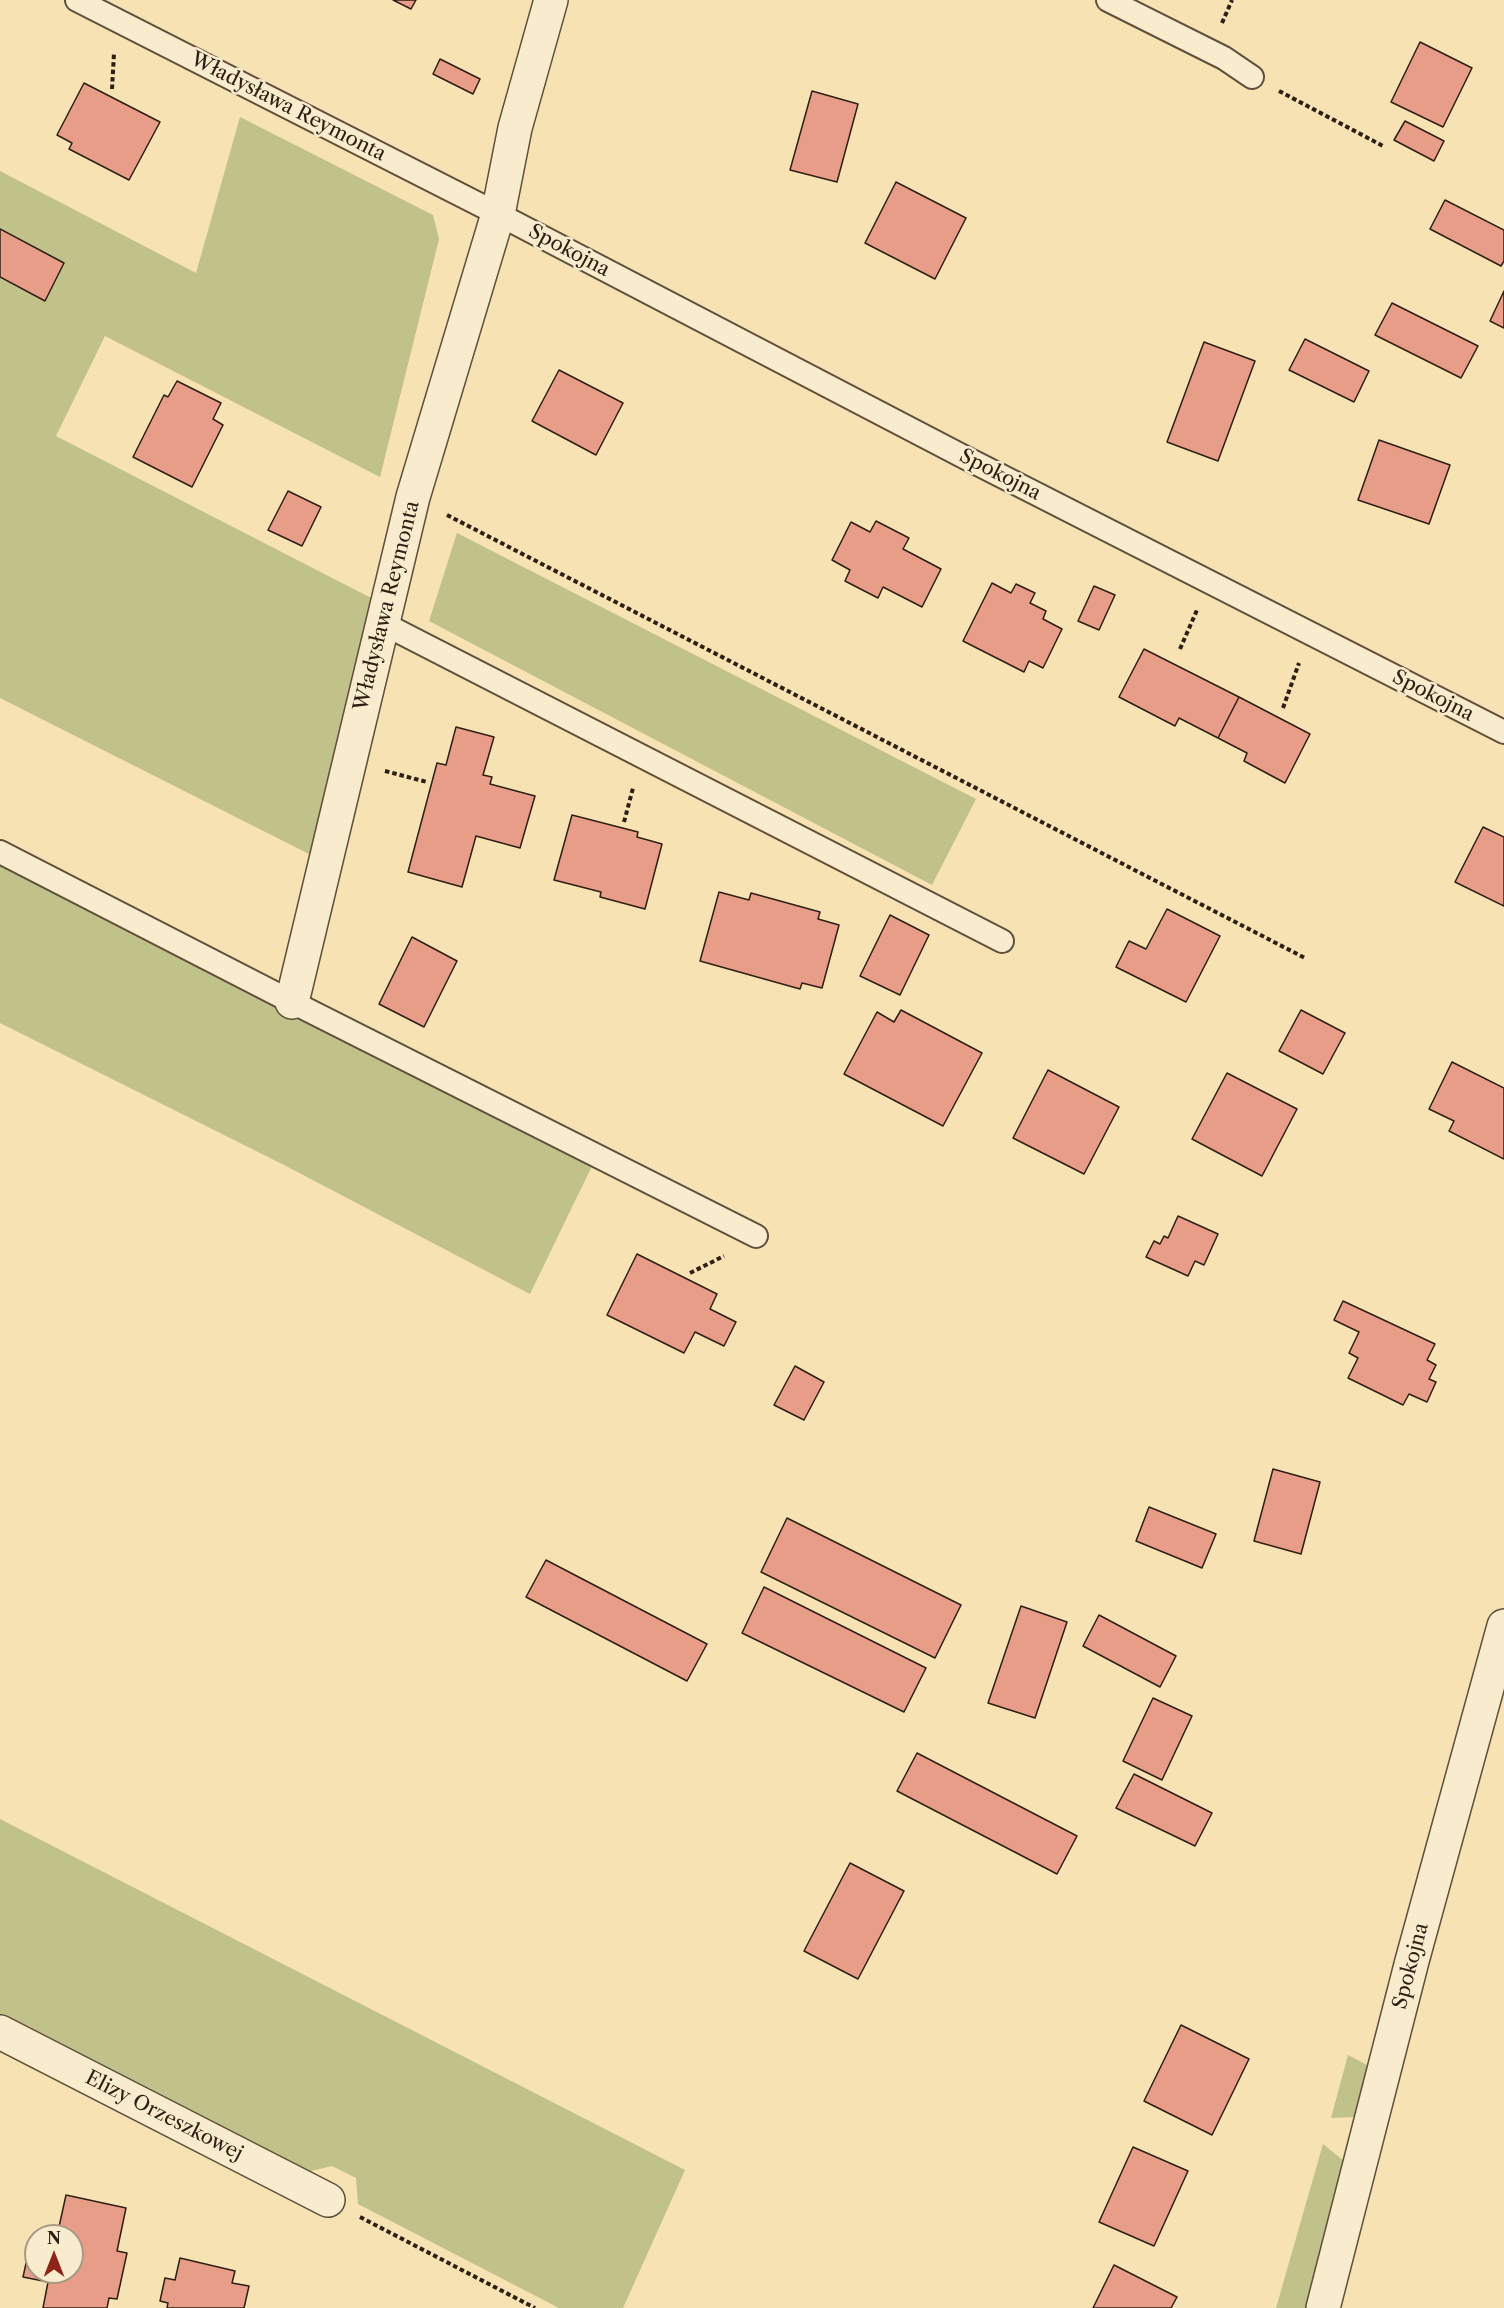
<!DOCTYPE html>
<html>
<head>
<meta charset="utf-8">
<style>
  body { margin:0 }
  #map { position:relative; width:1504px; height:2308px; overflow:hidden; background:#f6e2b3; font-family:"Libre Caslon Text",serif }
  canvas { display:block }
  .north { position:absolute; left:24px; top:2224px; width:60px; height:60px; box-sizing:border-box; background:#f9ecce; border:2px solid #a89a83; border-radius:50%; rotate:0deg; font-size:16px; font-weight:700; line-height:24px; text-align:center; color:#2e1f13 }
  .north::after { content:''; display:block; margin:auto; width:21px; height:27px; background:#8f2418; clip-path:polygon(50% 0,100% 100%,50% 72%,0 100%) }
</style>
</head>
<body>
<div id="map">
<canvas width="1504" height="2308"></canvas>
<div class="north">N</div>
</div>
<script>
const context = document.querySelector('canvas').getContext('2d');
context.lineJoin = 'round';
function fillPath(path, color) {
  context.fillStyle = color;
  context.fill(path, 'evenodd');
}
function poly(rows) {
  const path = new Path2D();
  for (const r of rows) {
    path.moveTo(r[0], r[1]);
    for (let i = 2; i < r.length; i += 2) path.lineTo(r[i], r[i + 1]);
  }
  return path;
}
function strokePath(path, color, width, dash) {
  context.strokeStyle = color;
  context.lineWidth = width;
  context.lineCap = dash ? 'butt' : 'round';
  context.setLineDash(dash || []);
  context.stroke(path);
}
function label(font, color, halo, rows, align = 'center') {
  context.font = font + ' "Libre Caslon Text",serif';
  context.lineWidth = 5;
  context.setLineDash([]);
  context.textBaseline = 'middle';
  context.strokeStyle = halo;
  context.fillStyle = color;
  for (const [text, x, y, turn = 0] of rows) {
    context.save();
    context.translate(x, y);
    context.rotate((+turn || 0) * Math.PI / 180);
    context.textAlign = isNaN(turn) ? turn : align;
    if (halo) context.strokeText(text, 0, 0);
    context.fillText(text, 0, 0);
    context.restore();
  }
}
const green = poly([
  [240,117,433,215,439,239,380,477,105,336,56,436,377,601,313,856,0,698,0,171,196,273],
  [457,533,976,799,932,885,429,621],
  [0,863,592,1166,530,1294,286,1166,0,1023],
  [0,1819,685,2170,623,2308,559,2308,358,2204,356,2178,332,2166,307,2172,0,2017],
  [1348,2055,1369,2066,1360,2111,1354,2117,1331,2118],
  [1323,2144,1345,2162,1309,2308,1276,2308]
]);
const building = poly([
  [393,0,416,0,411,9,393,0],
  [1420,42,1472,68,1443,127,1391,102,1420,42],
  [440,59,480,79,473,94,433,74,440,59],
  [84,83,160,122,129,180,69,149,72,143,57,135,84,83],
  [812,91,858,104,837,182,790,170,812,91],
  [1405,121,1444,141,1434,161,1394,140,1405,121],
  [896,182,966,218,935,279,865,243,896,182],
  [1445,200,1504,230,1504,261,1501,266,1430,229,1445,200],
  [0,229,64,263,45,301,0,277,0,229],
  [1504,291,1504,328,1490,321,1504,291],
  [1392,303,1478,346,1461,378,1375,335,1392,303],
  [1305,339,1369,371,1354,402,1289,370,1305,339],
  [1204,342,1255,361,1218,461,1167,442,1204,342],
  [559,370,623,403,596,455,532,421,559,370],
  [177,381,221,403,213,419,223,425,192,487,133,457,164,395,168,397,177,381],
  [1379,440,1450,465,1429,524,1358,500,1379,440],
  [288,491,321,507,302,546,268,530,288,491],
  [876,521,909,538,903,549,941,569,922,607,883,587,878,598,845,581,850,570,832,560,851,522,870,532,876,521],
  [992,583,1011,593,1016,584,1035,593,1030,603,1046,611,1043,619,1062,629,1043,668,1029,661,1024,672,963,641,992,583],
  [1094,586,1115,595,1099,630,1078,621,1094,586],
  [1144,649,1239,697,1218,738,1179,718,1175,726,1119,697,1144,649],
  [1239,697,1310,734,1285,783,1244,761,1247,753,1218,738,1239,697],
  [456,727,494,737,483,775,492,777,490,784,535,796,520,848,476,836,462,887,408,872,437,763,446,765,456,727],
  [572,815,638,832,637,837,662,844,645,909,600,897,601,892,554,880,572,815],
  [1483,827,1504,837,1504,906,1455,882,1483,827],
  [719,892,749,900,751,893,820,912,818,919,839,925,822,988,802,983,800,989,700,961,719,892],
  [1167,909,1220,936,1186,1002,1116,967,1129,941,1146,949,1167,909],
  [890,915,929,935,900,995,860,976,890,915],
  [412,937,457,961,424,1027,379,1004,412,937],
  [901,1010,982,1053,943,1126,844,1074,877,1012,894,1022,901,1010],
  [1301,1010,1345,1033,1323,1074,1279,1051,1301,1010],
  [1452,1062,1504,1088,1504,1159,1449,1131,1454,1121,1429,1109,1452,1062],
  [1048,1070,1119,1107,1084,1174,1013,1138,1048,1070],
  [1227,1073,1297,1109,1262,1176,1192,1139,1227,1073],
  [1178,1216,1218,1234,1204,1265,1195,1261,1188,1276,1146,1257,1154,1241,1160,1244,1164,1236,1168,1238,1178,1216],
  [637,1254,717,1294,710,1309,736,1322,724,1346,695,1332,684,1353,607,1315,637,1254],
  [1343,1301,1435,1344,1427,1360,1436,1365,1429,1379,1436,1382,1427,1402,1409,1394,1403,1405,1348,1378,1358,1358,1349,1353,1359,1332,1334,1320,1343,1301],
  [795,1366,824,1382,804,1420,774,1405,795,1366],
  [1273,1469,1320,1482,1301,1554,1254,1541,1273,1469],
  [1149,1507,1216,1534,1202,1568,1136,1541,1149,1507],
  [787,1518,961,1605,935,1658,761,1572,787,1518],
  [546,1560,707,1644,687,1681,526,1597,546,1560],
  [764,1587,926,1668,904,1712,742,1633,764,1587],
  [1021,1606,1067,1622,1035,1718,988,1703,1021,1606],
  [1099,1615,1176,1656,1160,1687,1083,1646,1099,1615],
  [1153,1698,1192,1716,1162,1780,1123,1761,1153,1698],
  [917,1753,1077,1836,1057,1874,897,1791,917,1753],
  [1134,1774,1212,1813,1195,1846,1116,1808,1134,1774],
  [850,1863,904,1891,858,1979,804,1951,850,1863],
  [1181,2025,1249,2059,1212,2135,1144,2101,1181,2025],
  [1133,2147,1188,2171,1154,2246,1099,2222,1133,2147],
  [66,2195,126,2208,117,2251,127,2253,117,2299,109,2298,107,2308,43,2308,48,2282,23,2277,27,2259,36,2261,36,2272,72,2272,72,2236,57,2236,66,2195],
  [180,2258,235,2271,232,2283,249,2286,244,2308,167,2308,168,2303,160,2301,165,2278,175,2280,180,2258],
  [1114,2265,1177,2297,1171,2308,1093,2308,1114,2265]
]);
const path = poly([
  [1222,23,1232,0],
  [112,89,114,53],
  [1279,91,1385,147],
  [447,515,1305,958],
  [1180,649,1197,610],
  [1283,708,1299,663],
  [385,771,427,782],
  [624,822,633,788],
  [690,1273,724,1256],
  [360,2217,535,2308]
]);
const service = poly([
  [77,0,498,214,966,458,1504,732],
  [1108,0,1224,58,1252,77],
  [382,623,1002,941],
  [0,852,292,1002,756,1236]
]);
const minor = poly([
  [292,1002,413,497,498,214,515,128,551,0],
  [0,2032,328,2200],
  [1323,2308,1412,1961,1504,1626]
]);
const streetNames = [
  ["Władysława Reymonta",288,107,27],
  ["Spokojna",569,251,28],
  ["Spokojna",1000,475,27],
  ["Władysława Reymonta",387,606,-76],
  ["Spokojna",1433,696,27],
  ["Spokojna",1411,1966,-75],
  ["Elizy Orzeszkowej",164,2116,27]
];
fillPath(green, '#c0c28a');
fillPath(building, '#e89d89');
strokePath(building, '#2e1f13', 1.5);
strokePath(service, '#60503b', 26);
strokePath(minor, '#60503b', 36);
strokePath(path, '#2e1f13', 4, [4.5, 3]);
strokePath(service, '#f9ecce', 22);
strokePath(minor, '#f9ecce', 33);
label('20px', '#2e1f13', '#f9ecce', streetNames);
</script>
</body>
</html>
